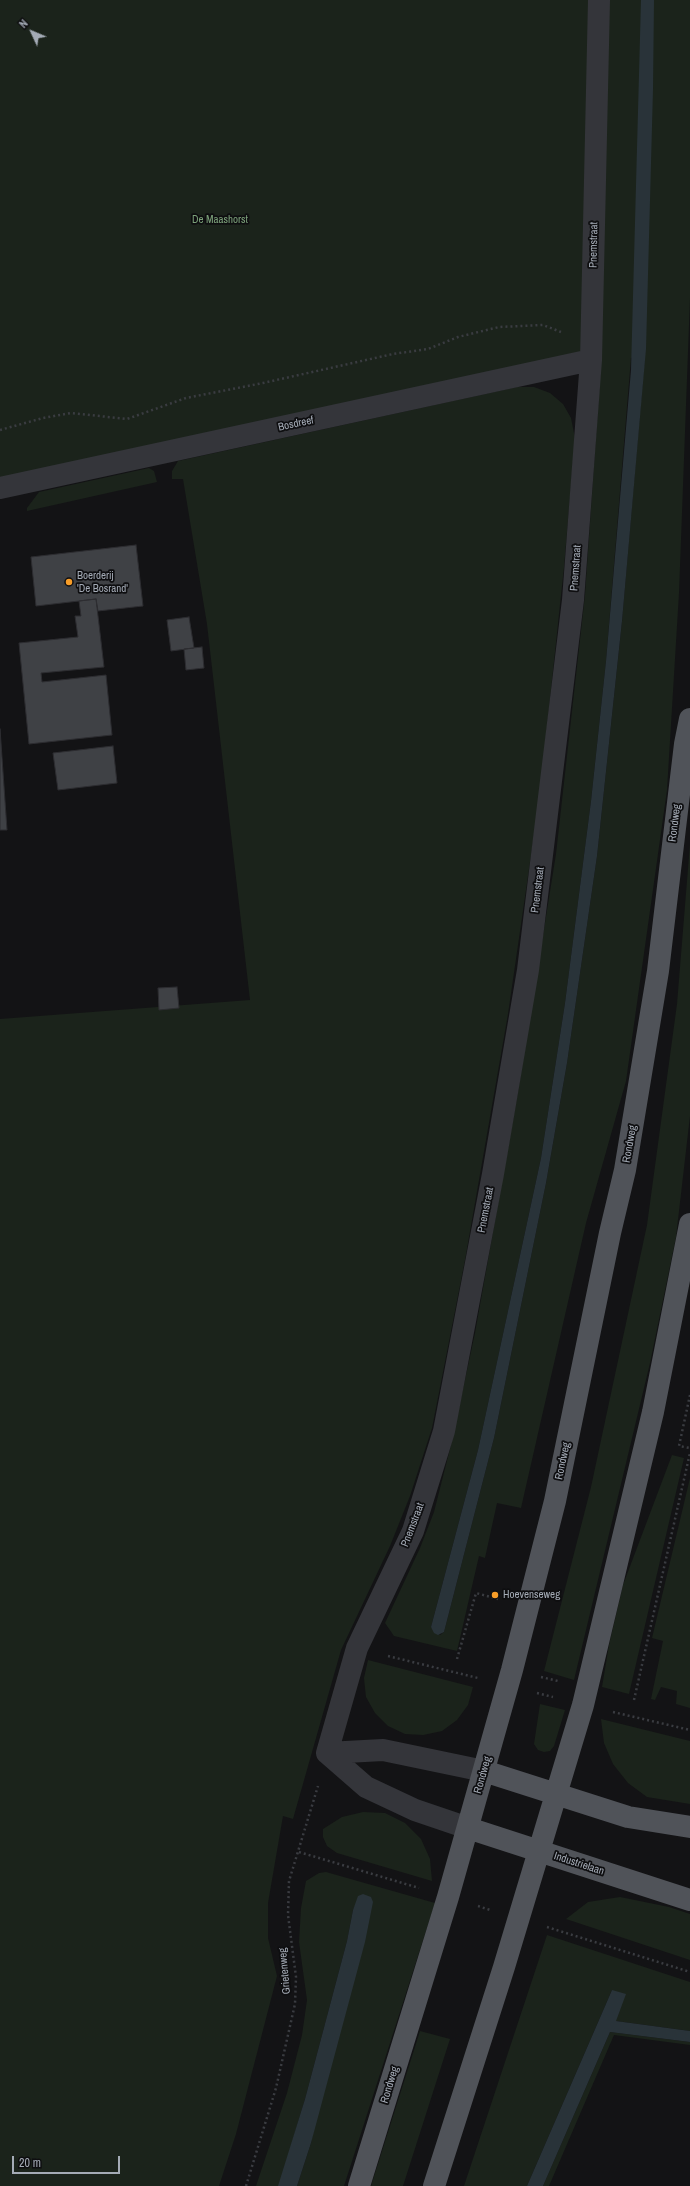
<!DOCTYPE html>
<html>
<head>
<meta charset="utf-8">
<style>
  body { margin:0 }
  #map { position:relative; width:690px; height:2186px; overflow:hidden; background:#131315; font-family:"Archivo Narrow",sans-serif }
  canvas { display:block }
  .north { position:absolute; left:12px; top:12px; width:40px; height:40px; -webkit-text-stroke:3px #0e0e10; paint-order:stroke; rotate:314deg; font-size:11px; font-weight:700; line-height:16px; text-align:center; color:#a4abb6 }
  .north::after { content:''; display:block; margin:auto; width:14px; height:18px; background:#a4abb6; clip-path:polygon(50% 0,100% 100%,50% 72%,0 100%) }
  .scale { position:absolute; left:12px; top:2156px; width:108px; height:18px; box-sizing:border-box; border:2px solid #a4abb6; border-top:0; padding-left:5px; font-size:12px; line-height:14px; white-space:nowrap; color:#a4abb6; -webkit-text-stroke:3px #0e0e10; paint-order:stroke }
</style>
</head>
<body>
<div id="map">
<canvas width="690" height="2186"></canvas>
<div class="north">N</div>
<div class="scale">20 m</div>
</div>
<script>
const context = document.querySelector('canvas').getContext('2d');
context.lineJoin = 'round';
function fillPath(path, color) {
  context.fillStyle = color;
  context.fill(path, 'evenodd');
}
function poly(rows) {
  const path = new Path2D();
  for (const r of rows) {
    path.moveTo(r[0], r[1]);
    for (let i = 2; i < r.length; i += 2) path.lineTo(r[i], r[i + 1]);
  }
  return path;
}
function strokePath(path, color, width, dash) {
  context.strokeStyle = color;
  context.lineWidth = width;
  context.lineCap = dash ? 'butt' : 'round';
  context.setLineDash(dash || []);
  context.stroke(path);
}
function label(font, color, halo, rows, align = 'center') {
  context.font = font + ' "Archivo Narrow",sans-serif';
  context.lineWidth = 3.5;
  context.setLineDash([]);
  context.textBaseline = 'middle';
  context.strokeStyle = halo;
  context.fillStyle = color;
  for (const [text, x, y, turn = 0] of rows) {
    context.save();
    context.translate(x, y);
    context.rotate((+turn || 0) * Math.PI / 180);
    context.textAlign = isNaN(turn) ? turn : align;
    if (halo) context.strokeText(text, 0, 0);
    context.fillText(text, 0, 0);
    context.restore();
  }
}
const green = poly([
  [0,0,690,0,690,298,679,593,667,790,626,1081,586,1223,521,1508,497,1503,485,1558,479,1556,457,1651,394,1636,385,1623,420,1548,434,1512,451,1445,475,1333,518,1092,556,854,585,595,601,364,0,491],
  [645,355,622,621,597,856,567,1063,546,1183,494,1438,444,1632,440,1635,431,1627,478,1450,541,1158,565,1003,591,801,606,661,631,358],
  [517,387,534,387,550,393,563,404,571,418,575,438,564,567,540,793,508,1014,465,1260,432,1428,410,1496,390,1546,341,1650,293,1819,283,1816,268,1903,268,1938,277,1976,236,2134,219,2186,0,2186,0,1019,250,1000,207,624,183,479,172,479,172,471,178,461],
  [149,468,154,471,157,482,27,511,27,508,39,492],
  [690,844,690,1116,676,1237,650,1363,574,1680,544,1671,591,1487,647,1225,677,1004],
  [672,1455,684,1458,629,1694,602,1687,609,1645,623,1585],
  [690,1478,690,1708,676,1704,677,1691,661,1687,655,1700,651,1699,663,1641,652,1638],
  [368,1660,473,1687,468,1705,457,1720,442,1731,423,1735,405,1734,388,1726,375,1713,366,1697,364,1678],
  [540,1704,565,1710,554,1746,550,1751,544,1752,538,1750,534,1744],
  [601,1719,690,1741,690,1804,647,1797,628,1783,613,1764,604,1743],
  [363,1812,385,1813,405,1823,421,1839,430,1859,432,1881,337,1853,327,1846,323,1837,323,1829,342,1817],
  [326,1872,435,1903,344,2186,297,2186,311,2143,361,1895,353,1910,347,1941,305,2099,279,2186,256,2186,287,2093,302,2035,307,2000,299,1942,301,1908,306,1881,319,1873],
  [620,1897,669,1907,690,1914,690,1960,566,1919,588,1902],
  [547,1935,690,1982,690,2031,616,2021,612,1990,527,2186,464,2186],
  [420,2031,450,2039,403,2186,371,2186],
  [610,2032,690,2042,690,2045,614,2035,549,2186,543,2186]
]);
const water = poly([
  [641,0,654,0,653,89,646,349,622,621,597,856,567,1063,546,1183,494,1438,444,1632,438,1635,434,1633,431,1627,478,1450,541,1158,565,1003,591,801,606,661,631,370],
  [363,1894,371,1897,373,1902,365,1942,311,2143,297,2186,278,2186,305,2099,347,1941,353,1910,358,1896],
  [612,1990,626,1994,616,2021,690,2031,690,2042,610,2032,543,2186,527,2186]
]);
const building = poly([
  [136,545,143,606,98,611,96,599,36,606,31,557,136,545],
  [96,599,104,667,41,673,42,682,106,675,112,735,29,744,19,643,78,637,75,616,81,616,79,601,96,599],
  [189,617,194,648,171,651,167,620,189,617],
  [202,647,204,668,186,670,184,649,202,647],
  [0,729,7,830,0,830,0,729],
  [113,746,117,783,58,790,53,753,113,746],
  [177,987,179,1008,159,1010,158,988,177,987]
]);
const path = poly([
  [0,430,43,418,71,413,127,419,186,398,263,383,393,354,428,349,458,337,499,327,543,325,561,332],
  [690,1395,679,1446,690,1448],
  [388,1656,478,1678],
  [457,1659,476,1593,498,1599],
  [541,1677,558,1681],
  [537,1693,553,1697],
  [634,1700,690,1453],
  [613,1712,690,1730],
  [299,1852,419,1888],
  [478,1906,490,1910],
  [547,1927,690,1972],
  [246,2186,276,2088,295,2004,296,1977,288,1915,289,1881,318,1786]
]);
const minor = poly([
  [0,488,591,360],
  [327,1753,357,1648,413,1531,444,1431,493,1174,528,970,573,600,591,360,599,0],
  [327,1753,366,1787,415,1810,468,1828],
  [327,1753,383,1750,484,1771]
]);
const major = poly([
  [484,1771,628,1817,690,1827],
  [468,1828,690,1900],
  [359,2186,448,1897,512,1670,555,1501,610,1233,625,1170,658,971,685,744,690,719],
  [434,2186,504,1967,583,1705,653,1412,690,1224]
]);
const markers = [
  [69,582,4,"#f89d28"],
  [495,1595,4,"#f89d28"]
];
const parkNames = [
  ["De Maashorst",220,220]
];
const streetNames = [
  ["Pnemstraat",594,245,-89],
  ["Bosdreef",296,424,-12],
  ["Pnemstraat",576,568,-86],
  ["Rondweg",675,823,-83],
  ["Pnemstraat",538,890,-83],
  ["Rondweg",630,1144,-80],
  ["Pnemstraat",486,1210,-79],
  ["Rondweg",563,1461,-78],
  ["Pnemstraat",413,1525,-69],
  ["Rondweg",483,1775,-74],
  ["Industrielaan",579,1864,18],
  ["Grietenweg",285,1971,-95],
  ["Rondweg",390,2085,-73]
];
const poiNames = [
  ["Boerderij",77,576],
  ["'De Bosrand'",77,589],
  ["Hoevenseweg",503,1595]
];
fillPath(green, '#1b231b');
fillPath(water, '#293339');
fillPath(building, '#3f4145');
strokePath(building, '#2d2d31', 1);
strokePath(path, '#3a3c41', 2.5, [2, 3]);
strokePath(minor, '#34353a', 22);
strokePath(major, '#505359', 22);
for (const [x, y, r, color] of markers) {
  const dot = new Path2D();
  dot.arc(x, y, r, 0, 2 * Math.PI);
  context.fillStyle = color;
  context.fill(dot);
  strokePath(dot, '#0e0e10', 1.5);
}
label('11px', '#7ca17a', '#0e0e10', parkNames);
label('11px', '#a4abb6', '#0e0e10', streetNames);
label('11px', '#a4abb6', '#0e0e10', poiNames, 'left');
</script>
</body>
</html>
